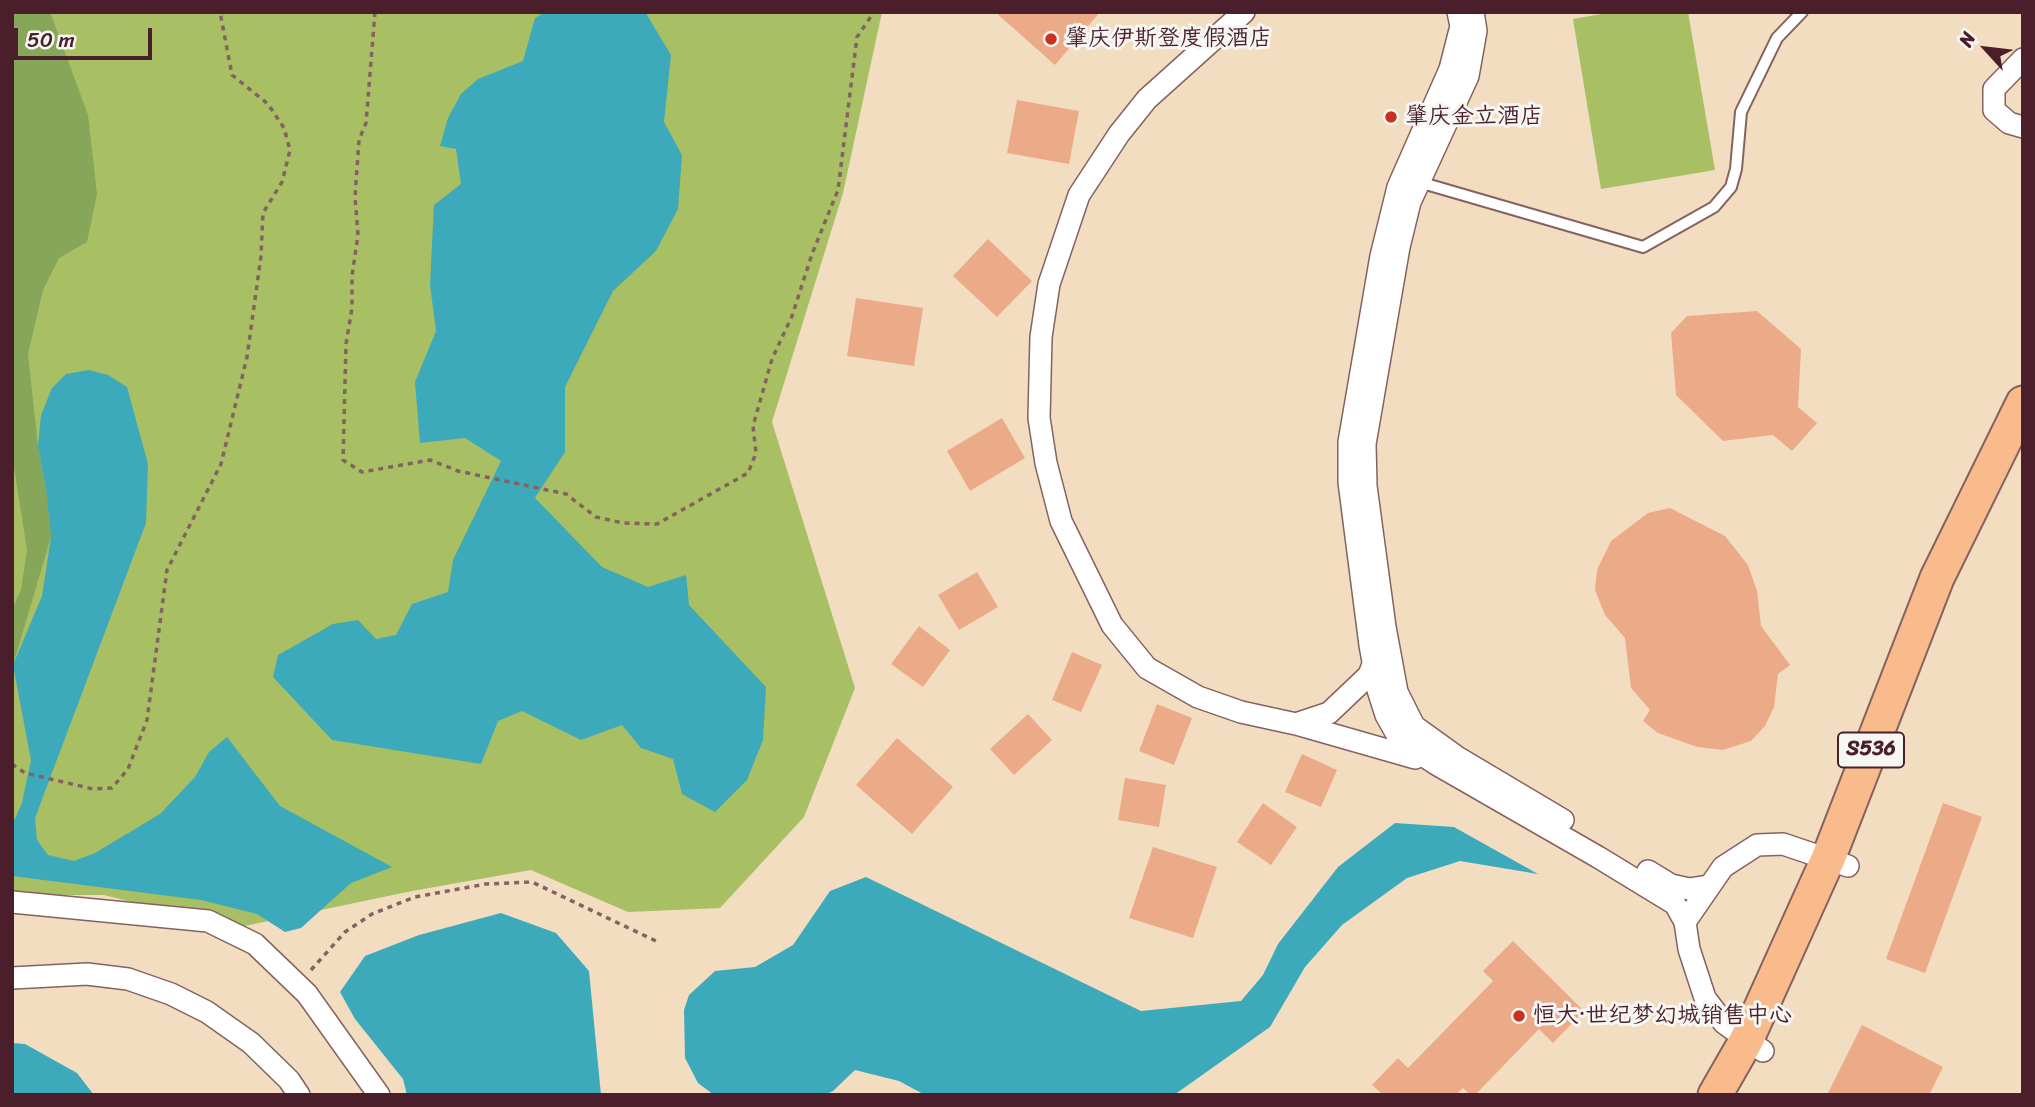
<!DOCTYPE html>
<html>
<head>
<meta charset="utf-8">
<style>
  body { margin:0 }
  #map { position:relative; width:2035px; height:1107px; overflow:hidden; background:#f3ddc0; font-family:Sriracha,sans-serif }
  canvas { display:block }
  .frame { position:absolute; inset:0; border:14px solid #4a1f2b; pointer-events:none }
  .north { position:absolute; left:1951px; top:14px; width:70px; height:70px; -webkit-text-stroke:5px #f6f6f2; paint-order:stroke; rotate:297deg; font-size:19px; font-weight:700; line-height:28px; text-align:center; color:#4a1f2b }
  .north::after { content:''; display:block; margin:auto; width:24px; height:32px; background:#4a1f2b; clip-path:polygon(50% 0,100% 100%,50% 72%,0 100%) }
  .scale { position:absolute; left:14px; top:28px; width:138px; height:32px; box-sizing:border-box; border:4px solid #4a1f2b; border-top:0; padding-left:9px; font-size:21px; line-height:24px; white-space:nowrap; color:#4a1f2b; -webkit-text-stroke:5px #f6f6f2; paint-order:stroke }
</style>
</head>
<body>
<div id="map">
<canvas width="2035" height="1107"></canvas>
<div class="frame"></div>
<div class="north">N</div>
<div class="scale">50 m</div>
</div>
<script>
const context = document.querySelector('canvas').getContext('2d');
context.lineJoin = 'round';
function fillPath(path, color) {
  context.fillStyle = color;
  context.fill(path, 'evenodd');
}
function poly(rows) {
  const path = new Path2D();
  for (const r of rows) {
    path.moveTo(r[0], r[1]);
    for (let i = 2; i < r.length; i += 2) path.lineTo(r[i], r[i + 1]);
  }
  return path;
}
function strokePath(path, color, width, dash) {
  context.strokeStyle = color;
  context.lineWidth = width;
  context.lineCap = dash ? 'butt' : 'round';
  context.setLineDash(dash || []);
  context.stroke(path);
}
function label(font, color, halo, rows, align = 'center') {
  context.font = font + ' Sriracha,"LXGW WenKai TC",sans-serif';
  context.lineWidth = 6;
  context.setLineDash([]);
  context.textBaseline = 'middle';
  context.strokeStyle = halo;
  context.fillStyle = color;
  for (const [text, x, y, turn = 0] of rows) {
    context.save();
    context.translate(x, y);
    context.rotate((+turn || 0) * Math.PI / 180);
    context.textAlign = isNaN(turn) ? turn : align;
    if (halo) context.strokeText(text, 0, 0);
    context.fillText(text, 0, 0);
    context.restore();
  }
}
const green = poly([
  [12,12,882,12,843,193,772,422,855,688,804,817,720,908,628,912,531,870,412,891,235,928,104,895,12,895],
  [1613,12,1688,12,1715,170,1601,189,1573,19]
]);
const forest = poly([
  [12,12,50,12,88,115,97,194,87,242,59,258,43,290,28,354,38,446,46,489,51,537,13,665,12,609,21,590,27,550,12,455]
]);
const water = poly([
  [545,12,648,12,647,15,671,55,664,122,682,155,678,209,656,251,613,291,565,387,565,452,535,498,602,567,648,587,686,575,689,605,766,687,763,740,747,780,715,812,682,794,673,759,641,748,622,725,581,740,522,711,498,721,481,764,332,740,273,677,278,655,333,624,358,620,376,639,396,635,412,604,448,592,453,560,501,461,465,438,420,443,415,382,436,331,430,285,434,205,461,184,456,149,440,146,448,118,461,94,478,79,523,61,535,18],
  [89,370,108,375,127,387,148,464,146,523,35,818,37,840,48,855,74,861,95,853,160,814,195,777,209,752,227,737,280,806,392,867,351,883,301,928,285,932,257,914,201,900,12,876,12,825,22,803,31,760,13,665,42,596,51,537,46,489,38,446,41,415,52,388,66,374],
  [1395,823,1454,827,1538,874,1460,861,1407,878,1342,925,1305,967,1270,1027,1174,1095,925,1095,899,1081,855,1070,833,1091,824,1095,714,1095,698,1083,685,1058,684,1010,689,995,715,971,755,967,793,945,830,891,866,877,1141,1011,1241,1001,1263,975,1278,944,1338,867],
  [501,913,556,933,589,971,601,1095,407,1095,403,1079,355,1019,340,992,365,956,419,935],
  [12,1043,25,1044,77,1073,94,1095,12,1095]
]);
const building = poly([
  [995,12,1100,12,1055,65],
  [1017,100,1079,111,1069,164,1007,153],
  [988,239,1032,281,997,317,953,276],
  [856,298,923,308,914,366,847,356],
  [1757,311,1801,349,1798,407,1817,423,1792,451,1773,435,1723,441,1676,395,1671,333,1687,316],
  [1002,418,1025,458,970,491,947,451],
  [1670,508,1725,536,1748,565,1757,591,1761,626,1790,665,1778,674,1774,707,1765,726,1751,741,1723,750,1697,747,1658,733,1643,721,1650,710,1631,688,1625,638,1605,615,1595,590,1597,570,1611,541,1648,513],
  [977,572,998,607,959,630,938,595],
  [919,626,950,650,923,687,891,664],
  [1072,652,1102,665,1081,712,1052,700],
  [1157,704,1192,718,1174,765,1139,751],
  [1028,714,1052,740,1014,775,990,749],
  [897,738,953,787,912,834,856,785],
  [1302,754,1337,770,1321,807,1285,792],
  [1125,778,1166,785,1159,827,1118,820],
  [1263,803,1297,827,1271,865,1237,842],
  [1943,803,1982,817,1925,973,1886,959],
  [1153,847,1217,867,1193,938,1129,918],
  [1513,941,1584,1011,1553,1043,1539,1029,1475,1095,1470,1095,1463,1088,1456,1095,1383,1095,1372,1085,1398,1058,1408,1068,1493,981,1483,971],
  [1862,1025,1943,1067,1929,1095,1827,1095]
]);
const path = poly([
  [375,12,366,123,359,140,355,197,358,235,352,276,352,308,346,344,343,460,362,472,430,460,458,471,566,494,596,517,623,523,657,524,748,473,756,453,753,426,772,359,792,316,812,254,838,190,857,37,874,12],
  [12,764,25,773,93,789,112,788,128,769,147,720,167,570,221,464,247,357,261,256,263,213,282,182,290,150,284,128,268,104,232,75,220,12],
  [311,970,345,932,372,914,415,897,486,884,532,882,658,942]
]);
const lane = poly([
  [1419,182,1643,247,1714,207,1731,187,1736,169,1741,112,1777,38,1802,12]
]);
const street = poly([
  [1244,12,1147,99,1119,134,1079,195,1049,284,1041,337,1039,418,1046,463,1061,521,1112,625,1147,668,1198,697,1241,712,1296,724,1415,758],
  [1458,12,1461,26,1450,69,1398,187,1381,256,1349,442,1349,482,1370,645,1378,690,1386,715,1400,740,1436,764,1598,857,1675,904,1685,922,1689,949,1705,998,1724,1023,1763,1051],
  [1473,12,1476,31,1468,76,1410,202,1399,247,1365,444,1366,486,1385,627,1397,692,1414,726,1457,757,1563,820],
  [2023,59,1994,89,1994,110,2009,123,2023,127],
  [1296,724,1329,713,1369,675,1373,664],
  [1648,871,1671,885,1689,889,1708,886],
  [12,902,208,921,255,944,307,994,379,1095],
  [1685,922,1723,867,1757,845,1783,844,1848,866],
  [12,978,87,974,128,979,171,994,207,1012,251,1043,289,1080,299,1095]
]);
const primary = poly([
  [1715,1095,1746,1041,1828,859,1937,578,2023,403]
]);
const markers = [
  [1051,39,7,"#c8321e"],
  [1391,117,7,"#c8321e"],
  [1519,1016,7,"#c8321e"]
];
const shields = [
  [1871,750,66]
];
const shieldNames = [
  ["S536",1871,750]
];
const poiNames = [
  ["肇庆伊斯登度假酒店",1065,39],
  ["肇庆金立酒店",1405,117],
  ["恒大·世纪梦幻城销售中心",1533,1016]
];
fillPath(green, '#a8bf64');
fillPath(forest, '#86a65a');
fillPath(water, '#3caabb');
fillPath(building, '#ebab88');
strokePath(lane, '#85625f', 14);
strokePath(street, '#85625f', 24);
strokePath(primary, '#85625f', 37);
strokePath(path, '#85625f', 3.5, [5, 5]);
strokePath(lane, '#fff', 10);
strokePath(street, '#fff', 21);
strokePath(primary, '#fabb8c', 33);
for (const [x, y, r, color] of markers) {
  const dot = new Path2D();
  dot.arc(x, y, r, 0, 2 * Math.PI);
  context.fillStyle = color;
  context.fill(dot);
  strokePath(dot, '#f6f6f2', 2.5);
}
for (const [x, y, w] of shields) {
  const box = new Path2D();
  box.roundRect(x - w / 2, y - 17.5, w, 35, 5);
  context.fillStyle = '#f6f6f2';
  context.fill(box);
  strokePath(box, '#4a1f2b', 2);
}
label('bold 21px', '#4a1f2b', null, shieldNames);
label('23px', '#4a1f2b', '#f6f6f2', poiNames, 'left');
</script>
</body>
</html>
